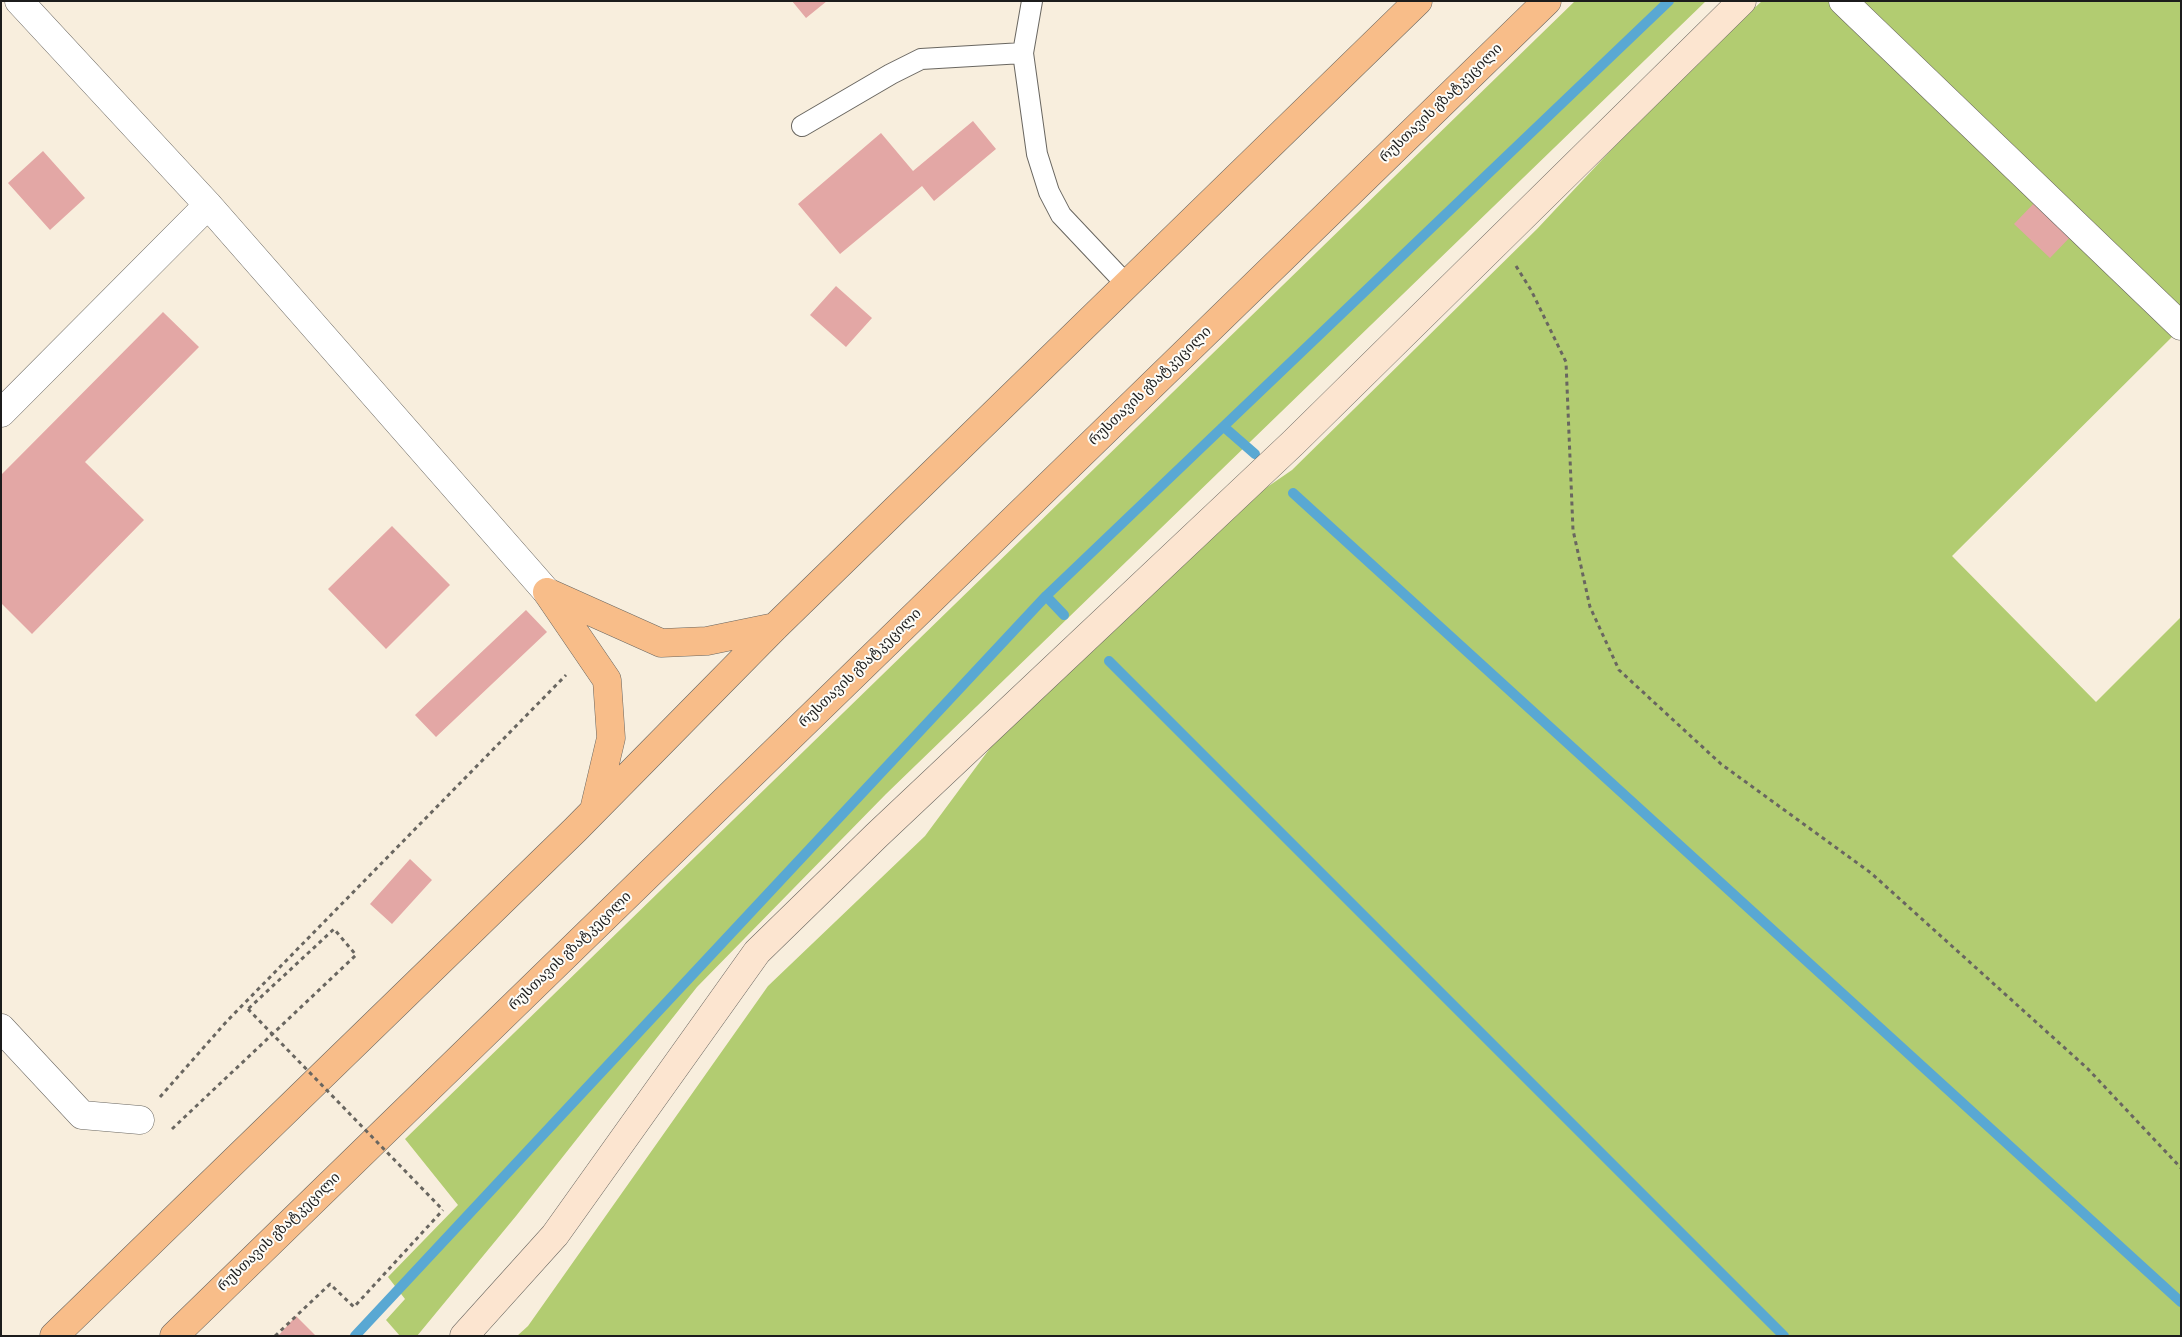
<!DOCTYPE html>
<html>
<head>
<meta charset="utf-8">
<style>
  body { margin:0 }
  #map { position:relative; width:2182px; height:1337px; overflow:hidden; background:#f8eedd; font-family:Vollkorn,serif }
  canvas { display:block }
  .frame { position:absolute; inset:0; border:2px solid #1c1c1c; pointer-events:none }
</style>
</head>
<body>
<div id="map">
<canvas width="2182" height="1337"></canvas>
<div class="frame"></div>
</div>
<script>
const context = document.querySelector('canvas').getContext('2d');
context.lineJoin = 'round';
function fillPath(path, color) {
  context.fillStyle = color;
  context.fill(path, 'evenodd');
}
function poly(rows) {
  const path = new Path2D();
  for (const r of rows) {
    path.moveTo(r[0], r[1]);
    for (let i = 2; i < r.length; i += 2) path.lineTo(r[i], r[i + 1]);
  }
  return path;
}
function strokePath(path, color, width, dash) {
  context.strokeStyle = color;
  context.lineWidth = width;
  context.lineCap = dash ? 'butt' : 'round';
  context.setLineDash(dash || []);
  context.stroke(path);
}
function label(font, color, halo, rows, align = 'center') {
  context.font = font + ' Vollkorn,"Noto Serif Georgian",serif';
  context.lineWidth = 4;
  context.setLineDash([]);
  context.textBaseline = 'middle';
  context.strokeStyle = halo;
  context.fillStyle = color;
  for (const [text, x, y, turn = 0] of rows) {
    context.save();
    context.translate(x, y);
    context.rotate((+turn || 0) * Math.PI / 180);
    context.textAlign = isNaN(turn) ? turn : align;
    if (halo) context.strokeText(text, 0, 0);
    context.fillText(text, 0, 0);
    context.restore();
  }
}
const green = poly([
  [1575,1,1706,1,886,794,697,987,516,1216,417,1336,400,1336,386,1320,405,1299,388,1277,458,1205,405,1139],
  [1762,1,2181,1,2181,328,1952,556,2096,702,2181,617,2181,1336,517,1336,528,1326,768,986,925,836,1019,709,1199,534,1292,470,1537,229,1675,82]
]);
const stream = poly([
  [1224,427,1255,454],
  [1293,493,2181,1302],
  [1046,596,1064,615],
  [1109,661,1784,1336],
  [355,1336,1046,596,1669,1]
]);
const building = poly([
  [792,1,827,1,806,18],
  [973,121,996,149,934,201,922,186,840,254,798,204,881,133,913,171],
  [43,151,85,198,50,230,8,183],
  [2038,199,2074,233,2050,258,2014,224],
  [836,286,872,318,846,347,810,315],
  [163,312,199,347,85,462,144,520,32,634,1,603,1,475],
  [392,526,450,585,386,649,328,589],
  [526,610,547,632,436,737,415,715],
  [410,859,432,880,392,924,370,904],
  [296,1316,316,1336,278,1336]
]);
const path = poly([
  [1516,266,1531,290,1566,362,1573,530,1590,607,1619,670,1721,764,1871,873,2088,1069,2181,1168],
  [160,1097,227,1021,566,675],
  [172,1129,356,955,334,929,248,1009],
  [275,1336,330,1284,354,1307,443,1210]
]);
const lane = poly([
  [1032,1,1023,53,1037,154,1049,192,1061,215,1127,285],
  [802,126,891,74,921,59,1023,53]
]);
const street = poly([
  [19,1,208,205,547,592],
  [1843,1,2181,326],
  [1,413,208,205],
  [1,1028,82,1115,140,1120]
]);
const secondary = poly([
  [464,1336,555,1235,757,952,876,836,1293,443,1742,1]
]);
const highway = poly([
  [547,592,661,643,707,641,775,627],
  [547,592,607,680,611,738,594,810],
  [54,1336,575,830,775,627,1418,1],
  [174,1336,1547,1]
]);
const pathBridge = poly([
  [248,1009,443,1210]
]);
const streetNames = [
  ["რუსთავის გზატკეცილი",1442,104,-44],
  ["რუსთავის გზატკეცილი",1151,387,-44],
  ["რუსთავის გზატკეცილი",861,669,-44],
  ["რუსთავის გზატკეცილი",571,952,-44],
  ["რუსთავის გზატკეცილი",280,1233,-44]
];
fillPath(green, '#b2cc71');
strokePath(stream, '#59a8d3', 10);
fillPath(building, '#e3a7a5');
strokePath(lane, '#696660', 22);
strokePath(street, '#696660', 29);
strokePath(secondary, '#696660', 29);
strokePath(highway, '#696660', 29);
strokePath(path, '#696660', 3, [4, 4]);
strokePath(lane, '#fff', 20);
strokePath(street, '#fff', 28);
strokePath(secondary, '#fce5d0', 28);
strokePath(highway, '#f8bd89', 28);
strokePath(pathBridge, '#696660', 3, [4, 4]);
label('14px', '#1c1c1c', '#fdfcf7', streetNames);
</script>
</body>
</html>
